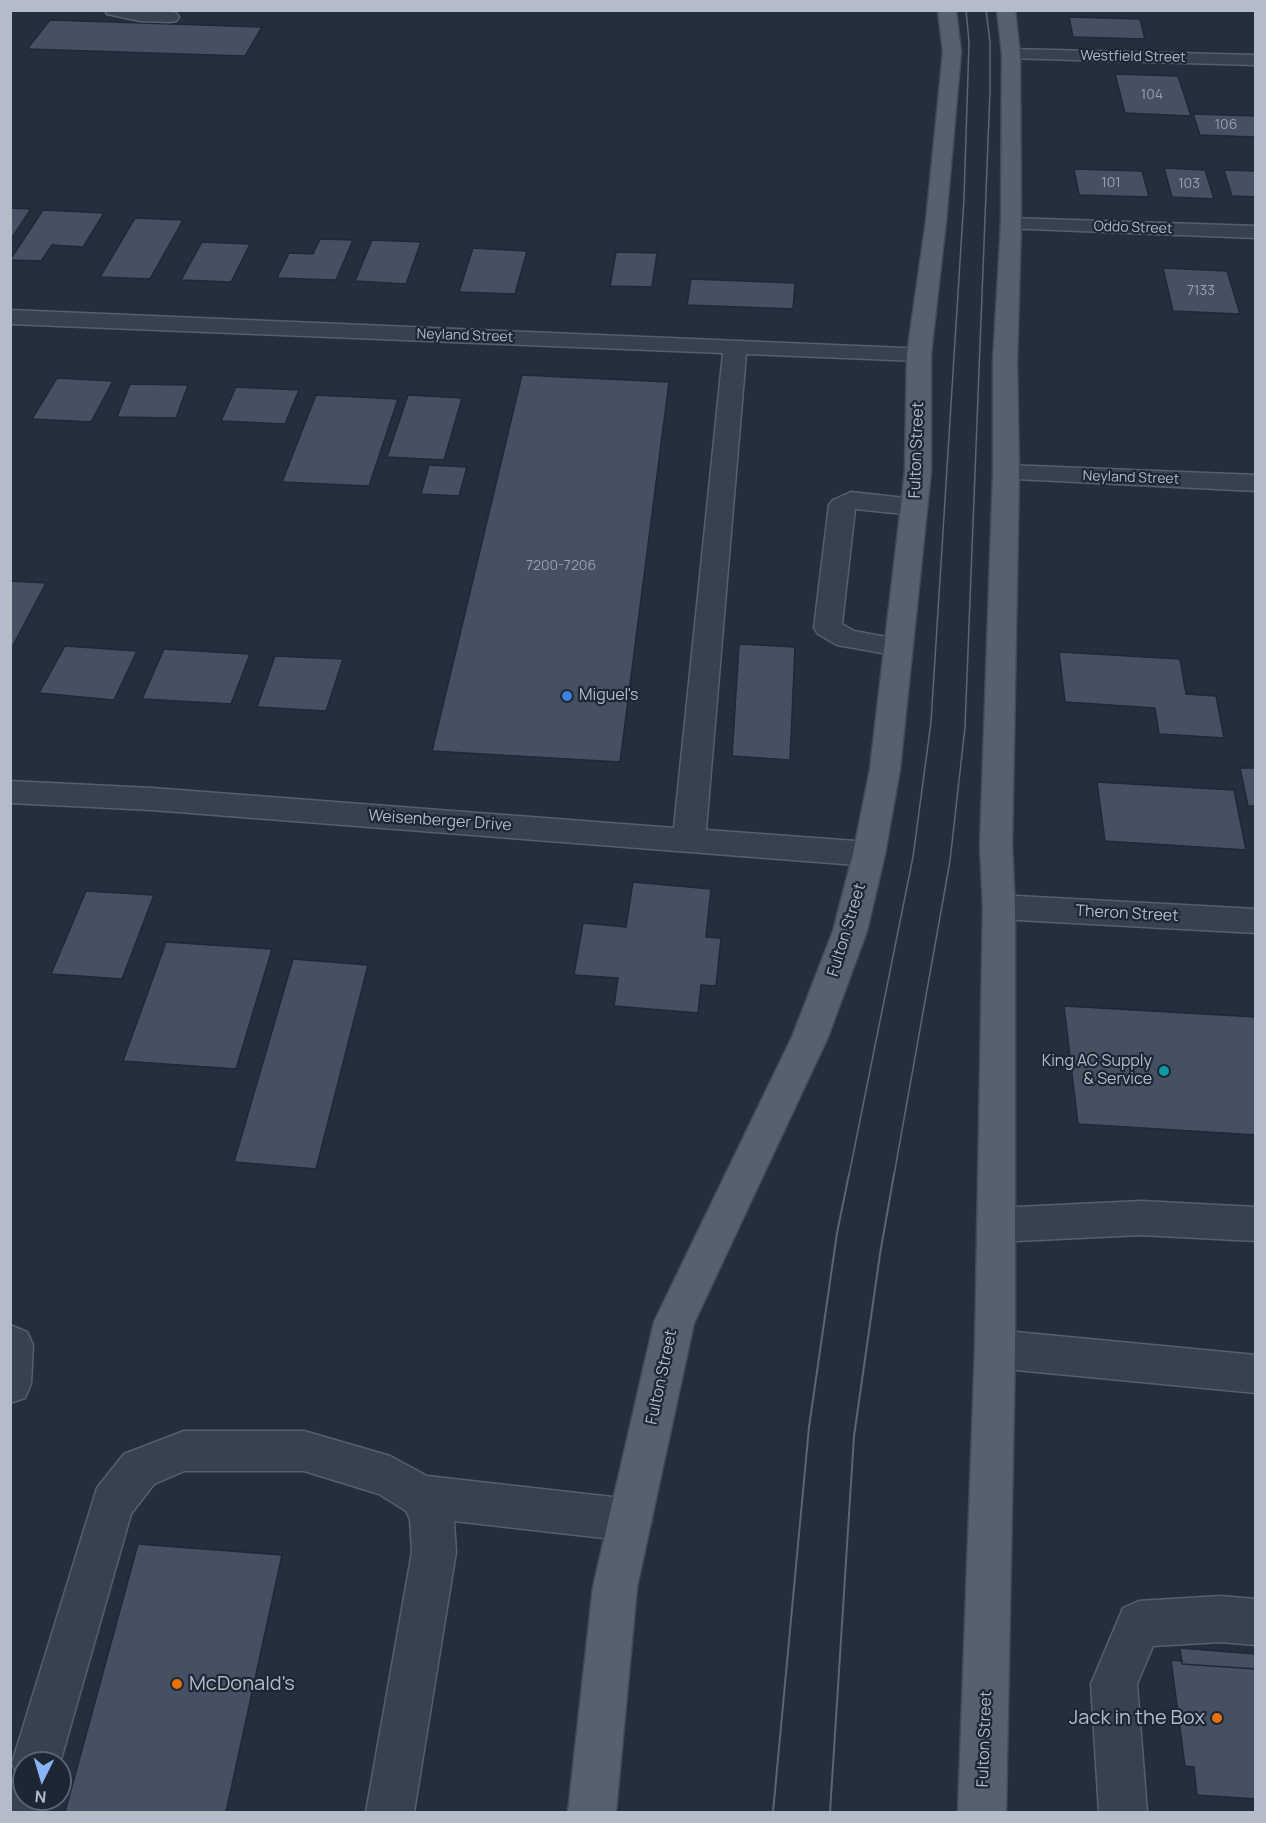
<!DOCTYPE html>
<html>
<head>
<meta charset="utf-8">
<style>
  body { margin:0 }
  #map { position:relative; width:1266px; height:1823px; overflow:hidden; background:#242f3e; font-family:Manrope,sans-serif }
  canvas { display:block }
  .frame { position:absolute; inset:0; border:12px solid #b4bcc9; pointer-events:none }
  .north { position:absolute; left:12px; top:1751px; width:60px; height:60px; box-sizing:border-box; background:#1d2633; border:2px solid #59626f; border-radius:50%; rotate:185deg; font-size:16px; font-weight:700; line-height:24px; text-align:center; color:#b4bcc9 }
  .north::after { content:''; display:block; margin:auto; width:21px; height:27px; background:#8ab4f8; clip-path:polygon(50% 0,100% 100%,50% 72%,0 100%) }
</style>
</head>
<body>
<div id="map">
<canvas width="1266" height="1823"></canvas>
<div class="frame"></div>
<div class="north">N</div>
</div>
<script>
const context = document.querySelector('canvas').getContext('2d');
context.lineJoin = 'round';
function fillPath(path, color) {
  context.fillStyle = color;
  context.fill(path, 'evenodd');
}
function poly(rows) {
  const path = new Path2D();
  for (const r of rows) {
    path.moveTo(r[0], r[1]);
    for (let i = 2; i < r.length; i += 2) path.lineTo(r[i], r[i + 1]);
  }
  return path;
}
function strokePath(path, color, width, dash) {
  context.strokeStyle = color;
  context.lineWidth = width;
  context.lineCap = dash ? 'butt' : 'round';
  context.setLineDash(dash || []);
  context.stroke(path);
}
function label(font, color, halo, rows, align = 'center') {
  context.font = font + ' Manrope,sans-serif';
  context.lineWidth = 4.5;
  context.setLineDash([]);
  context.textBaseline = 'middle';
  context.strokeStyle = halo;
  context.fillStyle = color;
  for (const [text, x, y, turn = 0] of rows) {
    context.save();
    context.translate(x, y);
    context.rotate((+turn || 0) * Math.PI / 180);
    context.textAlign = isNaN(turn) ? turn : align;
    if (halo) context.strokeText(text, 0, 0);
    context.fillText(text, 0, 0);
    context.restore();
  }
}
const building = poly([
  [1069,17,1140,19,1145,39,1073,37,1069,17],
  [50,20,262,27,245,56,27,49,50,20],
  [1115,74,1178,76,1191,116,1125,113,1115,74],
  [1193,114,1256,116,1256,137,1200,135,1193,114],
  [1164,168,1205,170,1214,199,1172,197,1164,168],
  [1074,169,1142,171,1149,197,1079,195,1074,169],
  [1224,170,1256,171,1256,197,1232,196,1224,170],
  [10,208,31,209,13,236,10,236,10,208],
  [43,210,104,213,83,247,52,245,41,261,10,260,43,210],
  [135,218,183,220,150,279,100,277,135,218],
  [320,239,353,240,336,280,277,278,289,253,313,254,320,239],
  [372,240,421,242,406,284,355,281,372,240],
  [202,242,250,244,231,282,181,280,202,242],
  [473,248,527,251,515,294,459,292,473,248],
  [616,252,657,253,652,287,610,286,616,252],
  [1163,268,1227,271,1240,314,1173,311,1163,268],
  [691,279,795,283,793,309,687,305,691,279],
  [522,375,669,382,620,762,432,751,522,375],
  [57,378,113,381,91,422,32,419,57,378],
  [130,384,188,385,176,418,117,417,130,384],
  [236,387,299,390,285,424,221,421,236,387],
  [316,395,398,399,369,486,282,482,316,395],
  [408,395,462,398,444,460,387,457,408,395],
  [429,465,467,467,459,496,421,494,429,465],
  [10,581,46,583,10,651,10,581],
  [739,644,795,647,790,760,732,756,739,644],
  [65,646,137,651,114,700,39,693,65,646],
  [164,649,250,654,231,704,142,699,164,649],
  [1059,652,1180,659,1186,694,1216,696,1224,738,1159,734,1155,708,1065,702,1059,652],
  [275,656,343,659,326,711,257,707,275,656],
  [1240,768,1256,768,1256,806,1248,806,1240,768],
  [1097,782,1234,790,1246,850,1105,841,1097,782],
  [633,882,711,889,706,937,721,938,716,986,701,985,698,1013,614,1006,618,978,574,975,583,923,626,927,633,882],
  [86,891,154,895,122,979,51,974,86,891],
  [166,942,272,949,236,1069,123,1061,166,942],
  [293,959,368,965,316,1169,234,1162,293,959],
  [1064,1006,1256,1017,1256,1135,1078,1124,1064,1006],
  [138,1544,282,1555,226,1812,65,1812,138,1544],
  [1180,1648,1256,1654,1256,1669,1182,1664,1180,1648],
  [1171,1660,1182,1661,1182,1664,1256,1669,1256,1799,1197,1795,1194,1767,1185,1766,1171,1660]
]);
const minor = poly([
  [105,10,170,12,176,13,179,17,176,21,170,22,140,21,107,14,105,10],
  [1011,49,1256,55,1256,65,1005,58,1002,54,1005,50,1011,49],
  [1011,218,1256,226,1256,238,1004,228,1001,224,1004,220,1011,218],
  [10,310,927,349,931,354,927,359,919,361,746,354,706,830,869,842,880,846,885,854,880,862,869,866,152,810,10,803,10,781,152,788,674,828,723,353,10,324,10,310],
  [1006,465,1256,475,1256,491,997,478,993,473,997,468,1006,465],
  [851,492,914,499,923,502,927,507,923,512,914,515,855,509,842,624,854,631,909,641,913,647,909,653,899,656,837,645,818,634,814,628,829,505,833,500,851,492],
  [999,895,1256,909,1256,933,999,919,987,916,983,907,987,898,999,895],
  [1141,1201,1256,1207,1256,1241,1141,1235,996,1242,982,1237,977,1225,982,1213,996,1208,1141,1201],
  [10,1325,27,1332,33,1345,31,1384,25,1398,10,1403,10,1325],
  [995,1330,1256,1355,1256,1393,995,1368,981,1362,975,1349,981,1336,995,1330],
  [184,1431,304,1431,390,1456,427,1476,630,1499,645,1505,652,1520,645,1535,630,1541,454,1521,456,1552,414,1812,366,1812,412,1552,410,1519,406,1511,379,1494,304,1471,184,1471,154,1484,131,1514,60,1763,24,1763,24,1799,50,1799,46,1812,10,1812,10,1781,18,1778,12,1763,97,1488,124,1454,184,1431],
  [1220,1596,1256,1599,1256,1645,1220,1642,1153,1646,1137,1684,1147,1812,1099,1812,1091,1684,1123,1608,1139,1601,1220,1596]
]);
const major = poly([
  [938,10,956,10,961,52,946,221,931,354,931,471,900,769,885,854,867,931,828,1037,694,1323,637,1587,616,1812,568,1812,593,1587,654,1322,792,1037,833,931,853,854,870,769,905,471,907,354,926,221,943,52,938,10],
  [997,10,1015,10,1020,54,1021,224,1017,362,1019,473,1012,846,1015,907,1015,1349,1006,1812,958,1812,975,1349,983,907,980,846,993,473,993,362,1001,224,1002,54,997,10]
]);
const tramFar1 = poly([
  [849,1175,913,857,931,722,964,198,969,42,966,10],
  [894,1175,950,861,965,727,990,91,990,42,986,10]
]);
const tram = poly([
  [773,1812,809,1427,837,1233,849,1174],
  [830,1812,854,1436,880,1254,894,1174]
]);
const markers = [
  [567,696,6,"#3f7fe0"],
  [1164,1071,6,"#0f9aa8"],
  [177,1684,6,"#e8710a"],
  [1217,1718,6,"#e8710a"]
];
const farStreetnames = [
  ["Westfield Street",1133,57,1],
  ["Oddo Street",1133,228,2],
  ["Neyland Street",465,336,2],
  ["Neyland Street",1131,478,2]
];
const numberNames = [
  ["104",1152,95],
  ["106",1226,125],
  ["101",1111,183],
  ["103",1189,184],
  ["7133",1201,291],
  ["7200-7206",561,566]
];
const streetNames = [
  ["Fulton Street",917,450,-88],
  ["Weisenberger Drive",440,821,4],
  ["Theron Street",1127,914,3],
  ["Fulton Street",847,930,-73],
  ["Fulton Street",662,1377,-78],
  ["Fulton Street",985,1739,-88]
];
const poiNames = [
  ["Miguel's",579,696],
  ["King AC Supply",1152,1062,"right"],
  ["& Service",1152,1080,"right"]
];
const nearPoinames = [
  ["McDonald's",189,1684],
  ["Jack in the Box",1205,1718,"right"]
];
fillPath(building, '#455162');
strokePath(building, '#1f2835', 1.5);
strokePath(minor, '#565f6c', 3);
strokePath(major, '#414a57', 3);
fillPath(minor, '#38414e');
fillPath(major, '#56606e');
strokePath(tramFar1, '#5a6575', 1.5);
strokePath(tram, '#5a6575', 2);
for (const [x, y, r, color] of markers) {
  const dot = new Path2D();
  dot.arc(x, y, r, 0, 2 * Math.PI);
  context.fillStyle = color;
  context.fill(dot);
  strokePath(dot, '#1d2633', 2);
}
label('14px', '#b4bcc9', '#1d2633', farStreetnames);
label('14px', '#98a1af', null, numberNames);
label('16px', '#b4bcc9', '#1d2633', streetNames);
label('16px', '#b4bcc9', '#1d2633', poiNames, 'left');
label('20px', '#b4bcc9', '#1d2633', nearPoinames, 'left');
</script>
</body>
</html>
